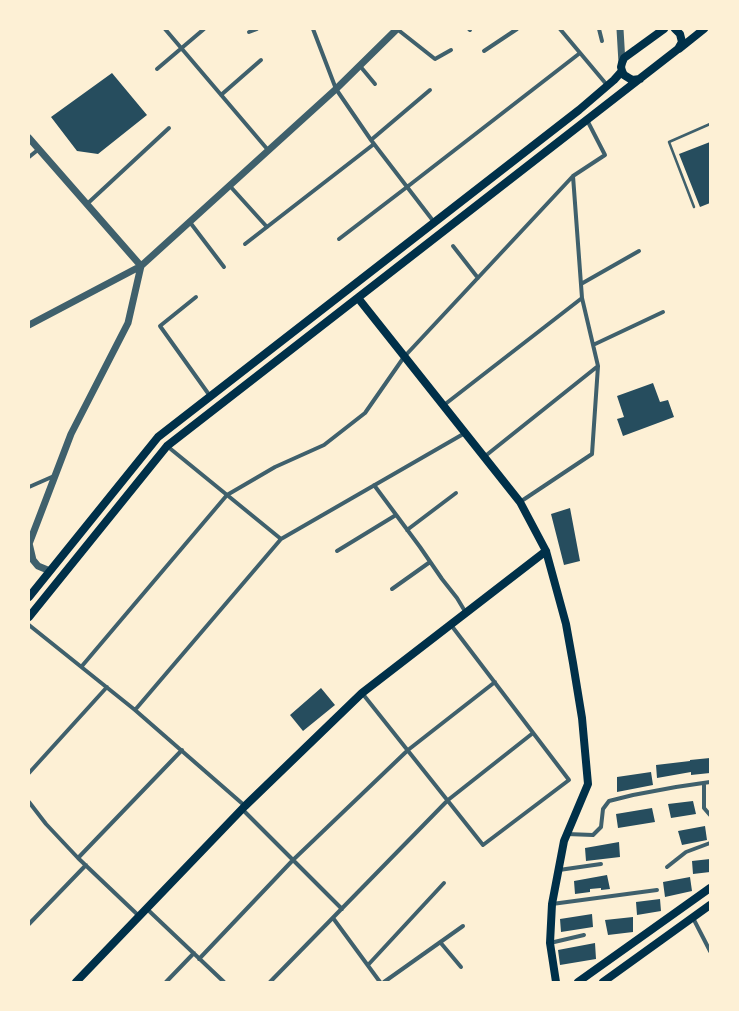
<!DOCTYPE html>
<html>
<head>
<meta charset="utf-8">
<style>
  body { margin:0 }
  #map { position:relative; width:739px; height:1011px; overflow:hidden; background:#fdf0d5; font-family:Mulish,sans-serif }
  canvas { display:block }
  .frame { position:absolute; inset:0; border:30px solid #fdf0d5; pointer-events:none }
</style>
</head>
<body>
<div id="map">
<canvas width="739" height="1011"></canvas>
<div class="frame"></div>
</div>
<script>
const context = document.querySelector('canvas').getContext('2d');
context.lineJoin = 'round';
function fillPath(path, color) {
  context.fillStyle = color;
  context.fill(path, 'evenodd');
}
function poly(rows) {
  const path = new Path2D();
  for (const r of rows) {
    path.moveTo(r[0], r[1]);
    for (let i = 2; i < r.length; i += 2) path.lineTo(r[i], r[i + 1]);
  }
  return path;
}
function strokePath(path, color, width, dash) {
  context.strokeStyle = color;
  context.lineWidth = width;
  context.lineCap = dash ? 'butt' : 'round';
  context.setLineDash(dash || []);
  context.stroke(path);
}
const building = poly([
  [112,73,147,115,98,154,77,151,51,117],
  [710,142,710,203,700,207,679,154],
  [653,383,660,402,668,400,674,417,623,436,617,419,624,417,617,396],
  [570,508,580,561,564,565,551,514],
  [321,688,335,705,303,731,290,715],
  [710,758,710,773,691,775,691,772,657,778,656,765,690,761,690,760],
  [651,772,653,785,617,792,617,777],
  [693,801,696,814,671,818,668,804],
  [652,808,655,822,618,828,616,814],
  [705,826,707,840,682,845,678,831],
  [619,842,620,857,586,861,585,848],
  [710,859,710,872,693,874,692,861],
  [607,875,610,889,601,890,601,888,590,889,590,892,575,894,574,881],
  [690,877,692,891,665,897,663,882],
  [660,899,661,911,637,915,636,902],
  [592,914,593,927,561,932,560,919],
  [633,917,633,932,608,935,605,920],
  [595,943,596,959,560,965,558,950]
]);
const service = poly([
  [694,207,669,142,710,124]
]);
const minor = poly([
  [165,29,268,150],
  [313,29,336,89,371,140,434,222],
  [397,29,435,59,451,50],
  [469,29,470,30],
  [560,29,607,85],
  [599,29,602,41],
  [249,32,257,29],
  [484,51,517,29],
  [360,66,375,84],
  [157,69,204,29],
  [221,95,261,60],
  [371,140,430,90],
  [29,157,39,149],
  [229,185,267,227],
  [87,204,169,128],
  [189,221,224,267],
  [339,239,407,187,580,53],
  [245,244,374,144],
  [453,246,478,278],
  [581,284,639,251],
  [196,297,160,326,210,396],
  [593,345,663,312],
  [444,405,582,298],
  [167,446,281,539],
  [484,457,598,366],
  [374,485,420,547,442,579,457,598,466,613],
  [29,487,54,476],
  [520,502,592,454,598,366,582,298,573,176],
  [407,530,456,493],
  [337,551,396,515],
  [392,589,430,562],
  [29,625,135,710,245,806],
  [82,666,227,495,275,467,324,445,365,413,404,357,573,176,605,155,587,120],
  [362,693,483,845,569,780,451,625],
  [135,710,281,539,465,433],
  [29,773,107,687],
  [704,783,704,808,710,815],
  [29,802,46,824,78,858,139,916],
  [242,809,342,909],
  [567,834,593,835,601,827,603,809,609,801,633,795,676,787,710,782],
  [78,858,182,750],
  [667,867,686,852,710,843],
  [559,870,601,864],
  [552,904,657,890],
  [147,909,224,982],
  [333,918,380,982],
  [693,918,710,951],
  [29,924,86,865],
  [440,942,461,967],
  [550,943,584,935],
  [199,959,293,860,408,750,495,682],
  [368,965,444,883],
  [166,982,194,953],
  [270,982,448,800,533,733],
  [384,982,463,926]
]);
const tertiary = poly([
  [620,29,622,63],
  [29,138,141,266],
  [29,325,141,266,336,89,397,29],
  [29,543,33,560,38,566,50,571],
  [29,544,71,434,128,323,141,266]
]);
const secondary = poly([
  [679,49,704,29],
  [640,79,632,80,624,75,622,71,621,67,622,63,624,58,664,29],
  [358,298,520,502,546,551,566,624,573,663,582,718,588,784,564,841,552,904,550,943,556,982],
  [29,597,158,437,579,110,614,80,622,71],
  [29,617,167,446,678,49,682,42,680,34,675,29],
  [76,982,245,806,362,693,546,551],
  [578,982,710,888],
  [603,982,710,905]
]);
fillPath(building, '#264d5e');
strokePath(service, '#3f606c', 2.5);
strokePath(minor, '#3f606c', 4);
strokePath(tertiary, '#3f606c', 7);
strokePath(secondary, '#003049', 8);
</script>
</body>
</html>
